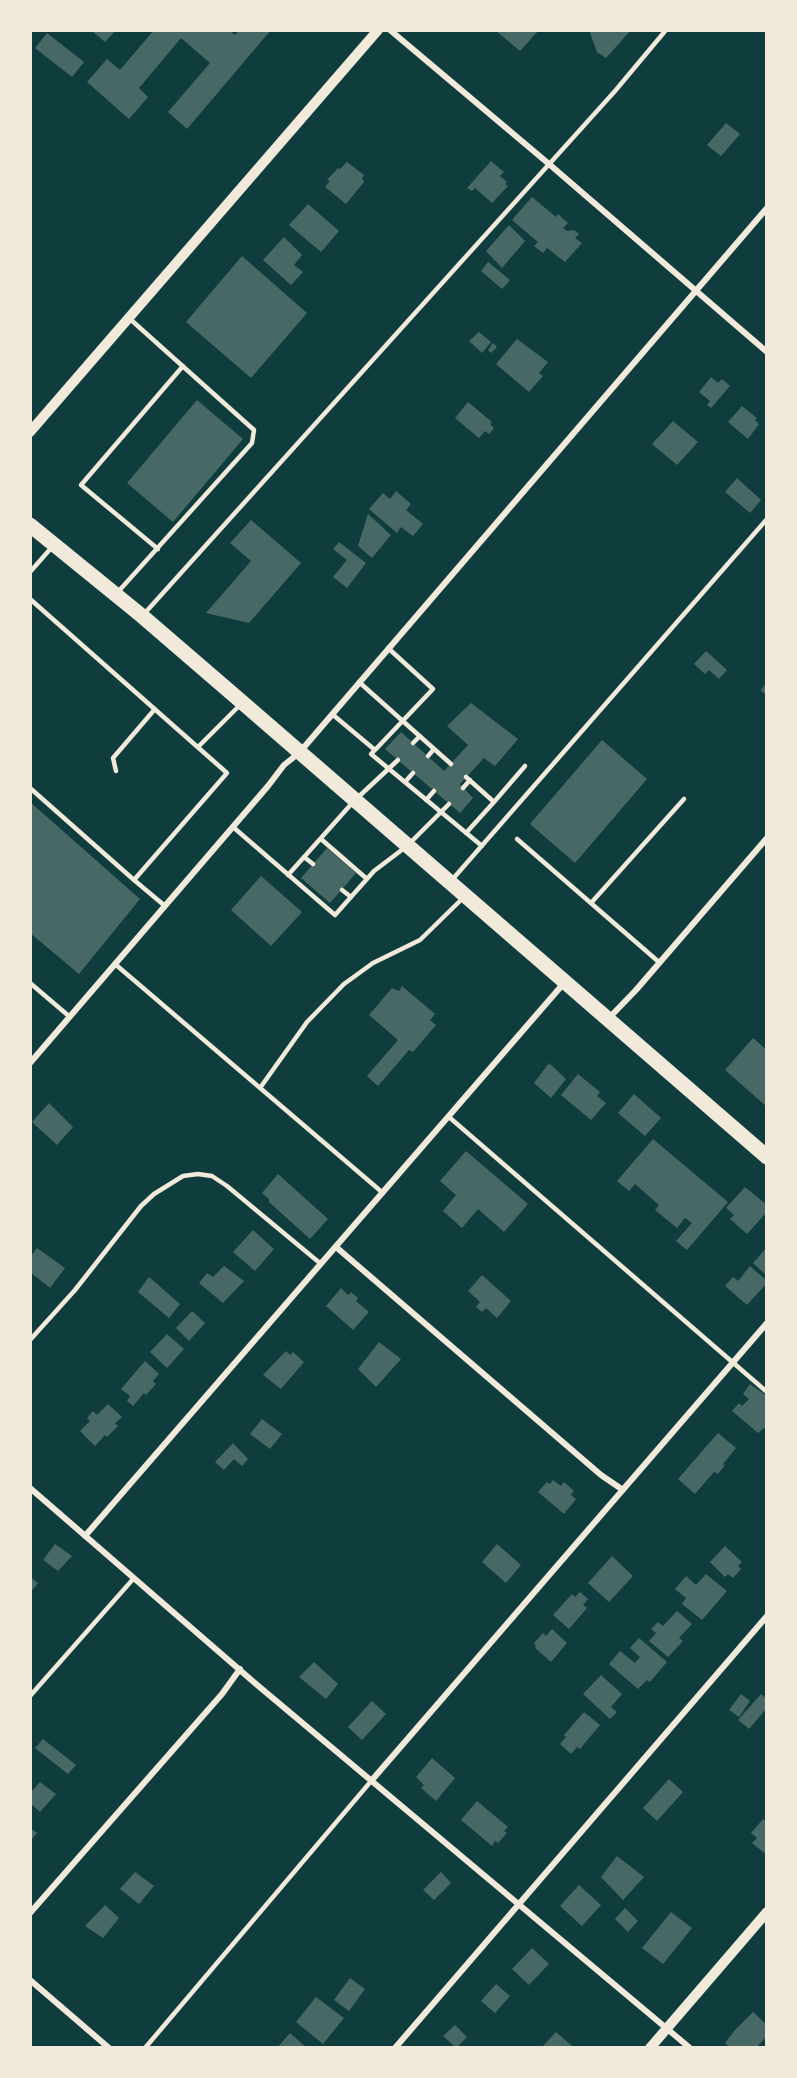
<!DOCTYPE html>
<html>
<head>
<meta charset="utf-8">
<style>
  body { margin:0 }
  #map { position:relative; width:797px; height:2078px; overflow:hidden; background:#0f3d3e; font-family:"Nunito Sans",sans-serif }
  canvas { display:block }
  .frame { position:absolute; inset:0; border:32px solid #f1e9da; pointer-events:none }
</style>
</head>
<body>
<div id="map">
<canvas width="797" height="2078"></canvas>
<div class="frame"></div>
</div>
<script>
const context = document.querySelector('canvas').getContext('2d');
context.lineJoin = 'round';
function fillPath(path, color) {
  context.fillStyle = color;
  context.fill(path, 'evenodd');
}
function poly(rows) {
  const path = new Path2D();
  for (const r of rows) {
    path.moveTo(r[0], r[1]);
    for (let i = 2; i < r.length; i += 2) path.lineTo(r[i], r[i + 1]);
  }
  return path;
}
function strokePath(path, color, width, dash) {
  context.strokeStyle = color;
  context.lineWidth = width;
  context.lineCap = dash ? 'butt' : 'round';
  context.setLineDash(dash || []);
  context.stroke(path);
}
const building = poly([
  [91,30,116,30,105,42],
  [154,30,229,30,235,35,239,30,271,30,187,129,168,112,210,63,181,38,139,88,148,97,129,119,87,82,107,59,120,70],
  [495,30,539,30,520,51],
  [589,30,631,30,606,58,597,52],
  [47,33,84,62,72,77,35,48],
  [726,123,740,134,721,156,707,145],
  [491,161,504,172,500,176,507,182,505,184,508,186,492,203,475,188,472,191,467,188],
  [347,162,364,175,362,178,364,182,346,204,325,187,330,181,327,180,338,168,340,169],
  [532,197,556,217,558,214,568,223,563,228,567,231,574,230,579,234,575,238,582,243,565,262,547,248,543,253,534,246,538,242,512,220],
  [308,204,339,231,321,252,289,225],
  [509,225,525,241,502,268,486,251],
  [284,237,302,255,294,265,303,272,291,285,263,260],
  [242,256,307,313,251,378,186,322],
  [488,262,510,280,502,289,481,271],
  [479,332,491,342,482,353,469,341],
  [517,339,548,362,539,373,543,376,529,392,496,364],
  [493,343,497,347,491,353,488,350],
  [711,377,718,383,722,379,730,386,711,408,707,405,710,401,699,392],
  [197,400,243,439,173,522,127,483],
  [468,402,492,422,490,424,494,428,489,434,485,431,479,438,455,418],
  [742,406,757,418,755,420,759,424,748,439,728,422],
  [673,421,698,442,677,465,652,444],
  [737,478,761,500,750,513,725,492],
  [396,491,411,504,406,510,423,524,413,536,401,527,397,533,369,509,383,493,390,499],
  [368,514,391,535,372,558,358,546],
  [251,520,301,563,249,623,206,613,251,561,230,543],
  [339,542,366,563,347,588,333,577,347,560,333,549],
  [706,651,727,670,719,679,709,670,705,674,694,664],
  [767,682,767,696,761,690],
  [471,703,518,739,495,766,484,758,460,784,473,798,460,813,385,749,401,732,444,771,468,745,447,726],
  [602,740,647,779,575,863,530,824],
  [30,802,140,899,79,974,30,933],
  [327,848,356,873,330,903,301,878],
  [261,876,302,912,271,946,231,910],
  [402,986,435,1014,430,1020,436,1025,413,1052,409,1050,378,1086,367,1076,398,1040,369,1015,392,988,399,991],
  [753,1038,767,1050,767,1107,725,1070],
  [549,1063,566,1079,551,1098,534,1083],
  [578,1074,600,1092,597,1096,606,1103,591,1120,561,1095],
  [634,1094,661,1118,645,1136,618,1113],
  [49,1103,73,1127,57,1145,32,1122],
  [653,1139,728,1202,687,1250,676,1241,692,1223,685,1218,677,1228,655,1210,659,1205,635,1184,629,1191,617,1181],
  [466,1151,528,1204,504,1232,478,1209,462,1228,443,1211,456,1195,440,1181],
  [278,1174,328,1219,310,1239,269,1202,269,1199,262,1193],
  [745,1187,767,1205,767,1212,747,1234,730,1219,734,1215,726,1208],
  [253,1230,274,1249,255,1271,233,1252],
  [767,1247,767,1276,753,1263],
  [37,1248,65,1268,50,1288,30,1272,30,1263,32,1261,30,1257],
  [224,1266,244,1281,223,1303,199,1283,207,1273,213,1277],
  [750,1266,767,1281,767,1283,747,1305,725,1286,733,1277,738,1281],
  [482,1275,511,1301,497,1318,486,1308,482,1312,476,1307,480,1302,468,1291],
  [149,1277,180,1304,169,1318,138,1292],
  [341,1288,348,1295,351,1292,358,1298,356,1301,369,1312,353,1330,326,1306],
  [192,1311,205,1323,189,1341,176,1328],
  [167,1334,184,1349,167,1368,150,1352],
  [379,1342,401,1359,376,1387,358,1369],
  [286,1351,290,1355,293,1352,304,1362,281,1389,263,1375],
  [145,1361,159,1374,153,1381,156,1384,146,1395,144,1393,133,1406,127,1401,130,1396,121,1389],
  [750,1384,767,1396,767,1426,758,1433,732,1411,739,1403,742,1406,749,1399,743,1394],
  [108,1404,122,1417,115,1423,118,1426,107,1437,105,1435,95,1446,80,1431,90,1421,87,1418,93,1411,97,1415],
  [262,1419,282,1434,270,1449,250,1434],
  [718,1433,736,1448,723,1464,725,1465,718,1474,714,1472,695,1494,678,1479],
  [233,1443,248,1459,242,1466,234,1459,224,1470,215,1462],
  [553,1480,561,1486,564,1482,574,1491,571,1495,576,1499,564,1514,538,1492,547,1482,550,1484],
  [55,1544,72,1556,58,1571,43,1560],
  [497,1544,521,1565,506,1583,482,1562],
  [725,1546,742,1562,738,1566,741,1569,733,1578,728,1574,725,1577,710,1562],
  [612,1556,633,1576,609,1602,588,1583],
  [706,1574,727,1591,702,1620,682,1604,686,1598,675,1589,686,1576,696,1585],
  [30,1577,38,1583,30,1593],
  [580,1592,588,1599,583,1605,587,1608,569,1629,553,1615,572,1594,575,1597],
  [677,1611,692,1624,679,1638,683,1641,668,1657,649,1641,656,1633,651,1629,658,1622,663,1626],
  [552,1629,567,1643,551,1662,535,1648,536,1646,534,1643,543,1633,546,1636],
  [639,1638,667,1662,650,1682,647,1680,638,1689,609,1664,620,1651,635,1663,640,1657,630,1648],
  [314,1662,338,1684,326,1699,299,1677],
  [601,1675,622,1694,611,1707,617,1712,610,1719,583,1694],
  [741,1694,750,1701,739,1717,729,1710],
  [761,1694,767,1699,767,1708,749,1729,738,1720],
  [372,1701,386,1714,362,1740,348,1727],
  [584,1712,600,1725,580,1749,577,1747,571,1754,560,1744,566,1737,564,1735],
  [43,1739,76,1765,68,1774,35,1748],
  [432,1758,455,1778,436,1801,421,1788,424,1785,416,1777],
  [669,1779,683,1792,657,1821,643,1808],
  [40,1782,56,1794,40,1812,30,1803,30,1793],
  [477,1801,508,1827,504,1831,507,1833,498,1843,495,1841,492,1846,461,1820],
  [763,1819,767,1822,767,1855,752,1843,757,1838,751,1833],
  [30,1828,37,1833,30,1841],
  [617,1856,644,1877,623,1900,601,1877],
  [135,1872,154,1886,139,1904,120,1889],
  [441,1872,451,1883,434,1900,423,1890],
  [579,1885,601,1905,582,1926,560,1906],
  [105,1905,119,1918,103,1938,85,1926],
  [625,1908,638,1921,628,1932,615,1919],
  [671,1912,692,1928,663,1964,642,1948],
  [532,1948,549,1964,529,1985,512,1969],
  [350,1978,365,1989,349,2011,334,2000],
  [496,1984,510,1996,495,2013,481,2001],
  [316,1997,344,2018,323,2044,296,2022],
  [753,2012,767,2025,767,2036,756,2048,731,2048,725,2043,734,2031],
  [455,2025,467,2037,456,2048,443,2036],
  [556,2032,572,2046,571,2048,541,2048],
  [290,2033,307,2048,277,2048]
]);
const service = poly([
  [158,549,81,485,183,366],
  [30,572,52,547],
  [117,593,252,443,254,430,130,319],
  [30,599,227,773,134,880,30,788],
  [144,614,615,91,666,30],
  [359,682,451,764],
  [332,714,375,750,371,754,482,846],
  [413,743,420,736],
  [198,747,241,704],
  [375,750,433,689,388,648],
  [428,756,434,749],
  [116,771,113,758,155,709],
  [466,777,494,802,466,833],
  [405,782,413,773],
  [463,788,470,780],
  [426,800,434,791],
  [494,802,525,766],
  [233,827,335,915,374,871,407,846,449,804],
  [321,839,367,879],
  [517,839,660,963],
  [304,857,313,864],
  [288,875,354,801,398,760],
  [134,880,165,906],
  [451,881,767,519],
  [342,890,351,897],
  [591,903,684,799],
  [115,964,383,1193],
  [30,983,70,1017],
  [260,1088,307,1022,344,984,373,963,420,940,463,898],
  [449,1117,767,1392],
  [30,1340,75,1290,141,1206,154,1194,183,1176,198,1174,212,1176,227,1186,321,1264],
  [30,1696,134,1578],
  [145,2048,372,1780]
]);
const minor = poly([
  [390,30,549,164,767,352],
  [609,1018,636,990,767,838],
  [30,1063,268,786,284,765,299,753,767,208],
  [336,1247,601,1475,623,1490],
  [30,1488,256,1684,690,2048],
  [85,1536,564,983],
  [372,1780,767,1323],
  [30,1913,222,1694,240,1669],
  [30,1980,109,2048],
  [395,2048,767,1616]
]);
const tertiary = poly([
  [30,432,378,30],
  [650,2048,767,1912]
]);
const primary = poly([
  [30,525,142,616,243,703,767,1157]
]);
fillPath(building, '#486865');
strokePath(service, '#f1e9da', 4.5);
strokePath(minor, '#f1e9da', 6);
strokePath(tertiary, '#f1e9da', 10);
strokePath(primary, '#f1e9da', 15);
</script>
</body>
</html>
